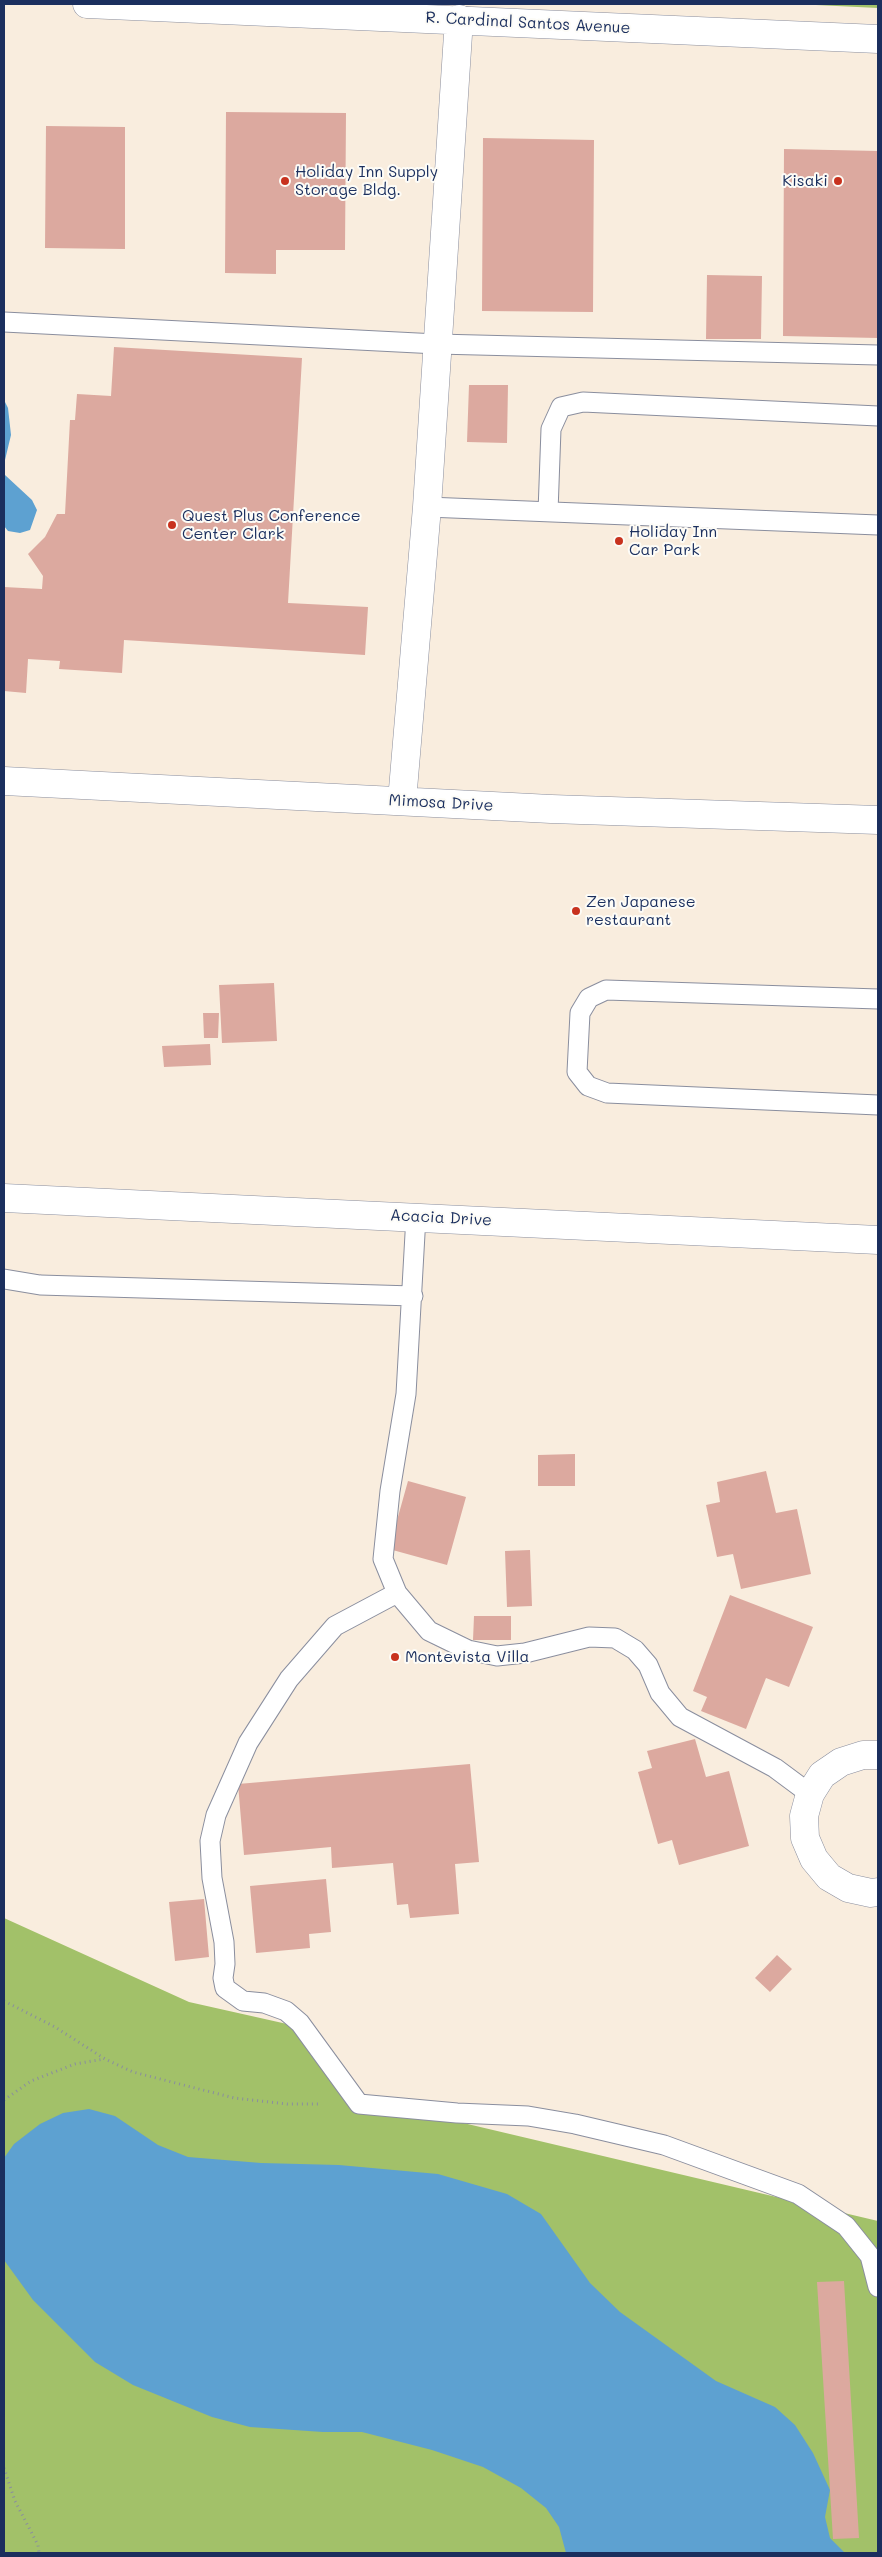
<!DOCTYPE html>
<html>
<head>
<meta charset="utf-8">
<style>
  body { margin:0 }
  #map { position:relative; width:882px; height:2557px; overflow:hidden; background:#f9edde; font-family:Mali,sans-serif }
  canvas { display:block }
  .frame { position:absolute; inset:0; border:5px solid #1b2f5e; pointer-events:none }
</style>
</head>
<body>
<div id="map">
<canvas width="882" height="2557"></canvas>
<div class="frame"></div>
</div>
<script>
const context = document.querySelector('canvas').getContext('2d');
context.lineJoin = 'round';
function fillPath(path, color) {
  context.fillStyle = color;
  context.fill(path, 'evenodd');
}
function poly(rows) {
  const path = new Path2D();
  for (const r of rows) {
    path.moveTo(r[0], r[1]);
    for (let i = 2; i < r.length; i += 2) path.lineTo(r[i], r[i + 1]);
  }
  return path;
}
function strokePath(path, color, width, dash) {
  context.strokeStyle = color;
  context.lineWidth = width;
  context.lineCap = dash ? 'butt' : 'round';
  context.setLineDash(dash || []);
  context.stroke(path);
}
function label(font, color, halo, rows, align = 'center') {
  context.font = font + ' Mali,sans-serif';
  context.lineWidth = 4;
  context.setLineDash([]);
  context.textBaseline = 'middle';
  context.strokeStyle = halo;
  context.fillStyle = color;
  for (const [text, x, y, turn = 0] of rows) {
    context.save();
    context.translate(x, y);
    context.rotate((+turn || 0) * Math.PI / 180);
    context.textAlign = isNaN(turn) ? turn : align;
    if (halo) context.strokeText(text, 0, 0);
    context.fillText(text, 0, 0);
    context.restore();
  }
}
const green = poly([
  [795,4,878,4,878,8],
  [4,1918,189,2002,287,2024,366,2100,878,2221,878,2553,4,2553]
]);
const water = poly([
  [4,400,8,408,11,435,5,460,5,475,32,500,37,510,30,530,20,533,8,531,4,526],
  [89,2109,115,2116,158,2145,188,2157,261,2163,339,2165,438,2174,507,2194,541,2214,590,2283,620,2312,716,2381,775,2407,795,2425,813,2453,830,2490,825,2517,830,2538,845,2553,566,2553,559,2527,546,2508,521,2488,483,2467,432,2450,362,2432,323,2432,250,2427,212,2417,133,2385,95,2362,33,2300,4,2260,4,2158,14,2144,40,2124,63,2113]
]);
const building = poly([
  [226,112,346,113,345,250,276,250,276,274,225,273],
  [46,126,125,127,125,249,45,248],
  [483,138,594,140,593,312,482,311],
  [784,149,878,151,878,338,783,336],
  [707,275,762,276,761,339,706,339],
  [114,347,302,358,288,603,368,607,365,655,124,640,122,673,59,669,60,661,28,659,26,693,4,691,4,587,42,589,43,576,28,554,45,537,57,514,65,514,70,420,75,420,77,394,111,396],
  [469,385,508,385,507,443,467,442],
  [274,983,277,1041,222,1043,219,985],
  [203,1013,219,1013,218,1038,204,1038],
  [210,1044,211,1065,164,1067,162,1046],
  [575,1454,575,1486,538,1486,538,1455],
  [766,1471,776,1513,797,1509,811,1574,741,1589,733,1554,717,1557,706,1505,720,1502,717,1482],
  [408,1481,466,1497,447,1565,389,1549],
  [530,1550,532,1606,507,1607,505,1551],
  [730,1595,813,1627,789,1687,766,1678,746,1729,701,1711,707,1697,693,1691],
  [474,1616,511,1616,511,1640,473,1640],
  [695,1739,706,1777,729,1771,749,1846,679,1865,672,1840,658,1844,638,1772,652,1768,647,1751],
  [470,1764,479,1862,455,1864,459,1914,410,1918,408,1904,397,1905,393,1863,332,1868,331,1847,244,1855,238,1784],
  [326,1879,331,1932,309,1934,310,1948,256,1953,250,1886],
  [204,1899,209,1957,175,1961,169,1902],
  [777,1955,792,1969,770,1992,755,1978],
  [844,2281,859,2538,833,2539,817,2282]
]);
const path = poly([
  [4,2001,55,2027,105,2059,133,2072,234,2098,287,2104,321,2104],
  [4,2100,31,2081,75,2064,104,2059],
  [4,2468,15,2501,38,2545,39,2553]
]);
const service = poly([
  [4,322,437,344,878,355],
  [427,507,878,525],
  [548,512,551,429,561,407,583,402,878,416],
  [878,999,606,990,589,998,580,1013,577,1072,588,1086,607,1093,878,1105],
  [416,1216,406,1394,390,1491,383,1559,397,1593,335,1626,289,1679,248,1743,216,1815,210,1841,212,1878,224,1942,225,1964,223,1978,225,1988,243,2001,264,2003,286,2011,300,2023,359,2104,457,2113,528,2116,575,2124,664,2145,798,2194,846,2226,870,2256,878,2287],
  [4,1279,40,1285,413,1296],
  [397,1593,429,1631,468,1650,497,1656,525,1653,589,1637,615,1638,635,1650,648,1665,660,1693,680,1717,775,1768,810,1794]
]);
const minor = poly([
  [87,4,878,39],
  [4,781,551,809,878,820],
  [402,801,427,507,459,19],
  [4,1198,878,1240],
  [878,1755,863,1755,841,1762,822,1775,810,1794,804,1816,805,1838,814,1859,829,1877,848,1888,871,1893,878,1892]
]);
const markers = [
  [285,181,5,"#c8321e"],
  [838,181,5,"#c8321e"],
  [172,525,5,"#c8321e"],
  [619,541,5,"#c8321e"],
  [576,911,5,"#c8321e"],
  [395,1657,5,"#c8321e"]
];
const streetNames = [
  ["R. Cardinal Santos Avenue",528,23,3],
  ["Mimosa Drive",441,803,3],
  ["Acacia Drive",441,1218,3]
];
const poiNames = [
  ["Holiday Inn Supply",295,172],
  ["Storage Bldg.",295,190],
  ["Kisaki",828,181,"right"],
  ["Quest Plus Conference",182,516],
  ["Center Clark",182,534],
  ["Holiday Inn",629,532],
  ["Car Park",629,550],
  ["Zen Japanese",586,902],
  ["restaurant",586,920],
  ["Montevista Villa",405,1657]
];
fillPath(green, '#a2c169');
fillPath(water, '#5da1d1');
fillPath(building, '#dca99f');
strokePath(service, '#8a8e9e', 21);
strokePath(minor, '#8a8e9e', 29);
strokePath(path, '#8a8e9e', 3, [1, 4]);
strokePath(service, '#fff', 19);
strokePath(minor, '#fff', 28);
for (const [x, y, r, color] of markers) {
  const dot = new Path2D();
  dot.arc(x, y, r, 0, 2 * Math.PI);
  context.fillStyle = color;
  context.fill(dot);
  strokePath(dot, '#fdfcf7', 2);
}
label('16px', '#1b2f5e', '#fdfcf7', streetNames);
label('16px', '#1b2f5e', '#fdfcf7', poiNames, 'left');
</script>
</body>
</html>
